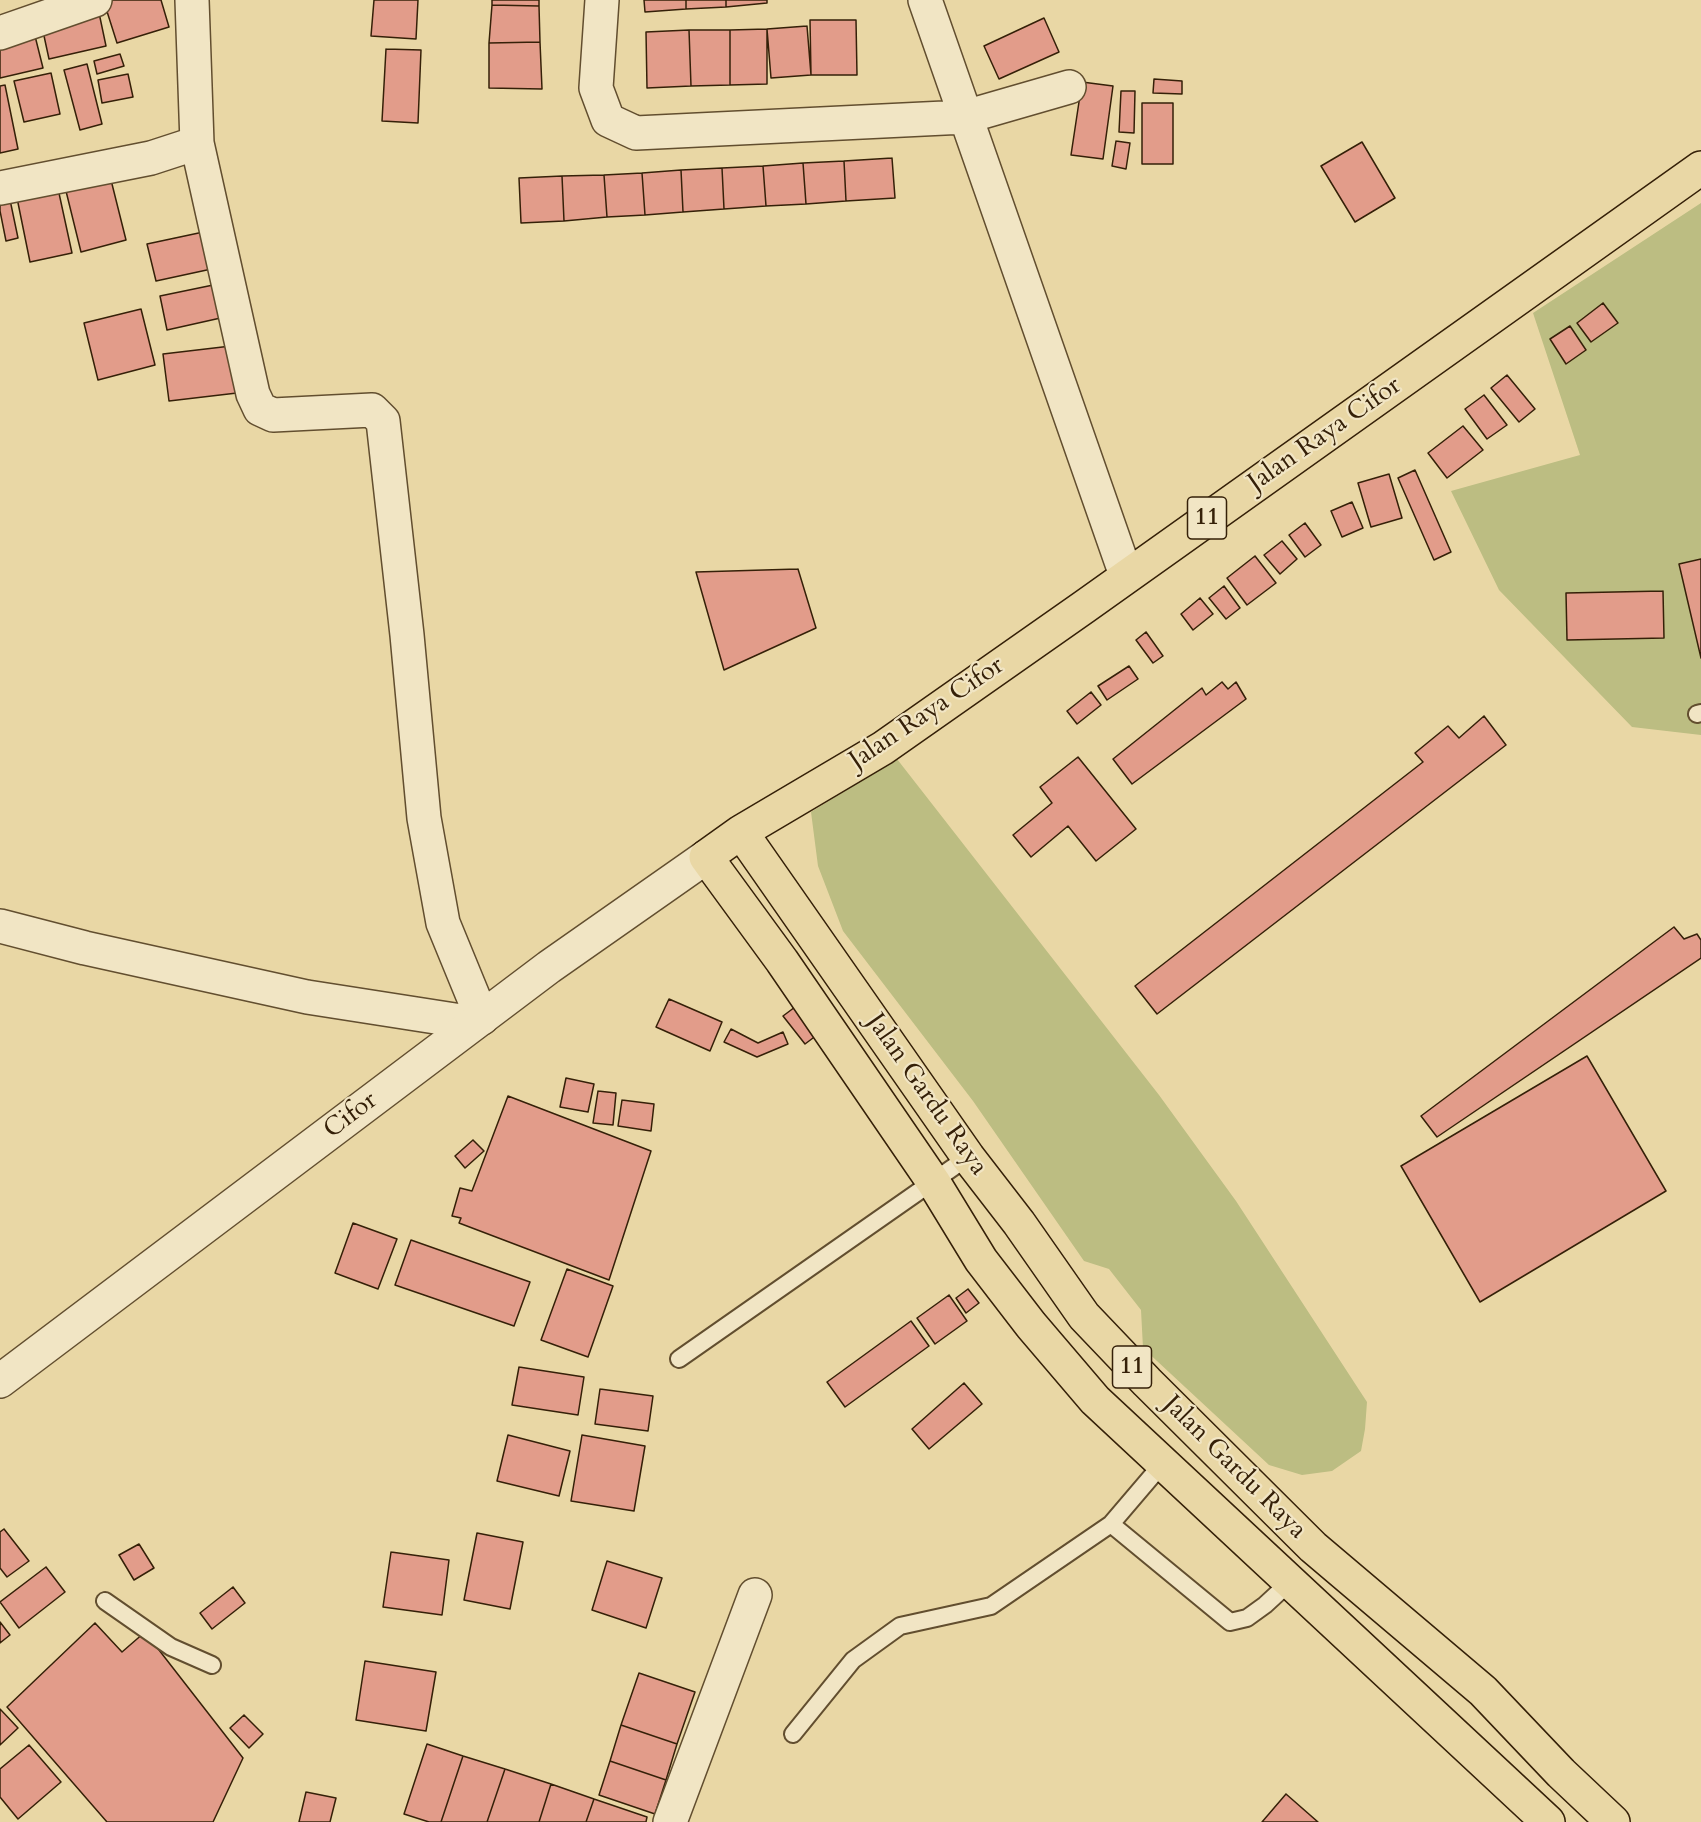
<!DOCTYPE html>
<html>
<head>
<meta charset="utf-8">
<style>
  body { margin:0 }
  canvas { display:block; background:#e9d7a5 }
</style>
</head>
<body>
<canvas width="1701" height="1822"></canvas>
<script>
const context = document.querySelector('canvas').getContext('2d');
context.lineJoin = 'round';
function fillPath(path, color) {
  context.fillStyle = color;
  context.fill(path, 'evenodd');
}
function poly(rows) {
  const path = new Path2D();
  for (const r of rows) {
    path.moveTo(r[0], r[1]);
    for (let i = 2; i < r.length; i += 2) path.lineTo(r[i], r[i + 1]);
  }
  return path;
}
function strokePath(path, color, width, dash) {
  context.strokeStyle = color;
  context.lineWidth = width;
  context.lineCap = dash ? 'butt' : 'round';
  context.setLineDash(dash || []);
  context.stroke(path);
}
function label(font, color, halo, rows, align = 'center') {
  context.font = font + ' Cardo,serif';
  context.lineWidth = 4.5;
  context.setLineDash([]);
  context.textBaseline = 'middle';
  context.strokeStyle = halo;
  context.fillStyle = color;
  for (const [text, x, y, turn = 0] of rows) {
    context.save();
    context.translate(x, y);
    context.rotate((+turn || 0) * Math.PI / 180);
    context.textAlign = isNaN(turn) ? turn : align;
    if (halo) context.strokeText(text, 0, 0);
    context.fillText(text, 0, 0);
    context.restore();
  }
}
const green = poly([
  [1701,203,1701,735,1632,727,1499,590,1451,491,1580,455,1533,313],
  [897,759,1159,1095,1236,1201,1367,1402,1365,1429,1361,1451,1332,1471,1302,1475,1269,1465,1143,1348,1141,1310,1109,1269,1084,1261,973,1101,843,931,818,866,811,812]
]);
const building = poly([
  [110,0,161,0,169,27,117,43,104,2,110,0],
  [374,0,418,0,416,39,371,36,374,0],
  [492,0,539,0,539,6,492,5,492,0],
  [644,0,686,0,686,9,645,12,644,0],
  [686,0,726,0,726,7,686,9,686,0],
  [726,0,767,0,767,3,726,7,726,0],
  [492,5,539,6,540,42,489,43,492,5],
  [98,8,106,46,49,59,41,22,98,8],
  [1044,18,1059,52,999,79,984,46,1044,18],
  [810,20,856,20,857,75,811,75,810,20],
  [807,26,811,75,771,78,767,29,807,26],
  [767,29,767,84,730,85,730,30,767,29],
  [689,30,691,86,647,88,646,32,689,30],
  [689,30,730,30,730,85,691,86,689,30],
  [34,32,43,68,0,78,0,40,34,32],
  [540,42,542,89,489,88,489,43,540,42],
  [386,49,421,50,418,123,382,121,386,49],
  [120,54,124,66,97,74,94,61,120,54],
  [87,64,102,124,80,130,64,70,87,64],
  [51,73,60,114,24,122,14,81,51,73],
  [128,74,133,97,102,103,98,80,128,74],
  [1154,79,1182,81,1182,94,1153,93,1154,79],
  [1082,82,1113,86,1103,159,1071,155,1082,82],
  [5,85,18,149,0,153,0,86,5,85],
  [1121,91,1135,91,1134,133,1119,132,1121,91],
  [1142,103,1173,103,1173,164,1142,164,1142,103],
  [1116,141,1130,143,1126,169,1112,166,1116,141],
  [1362,142,1395,198,1355,222,1321,166,1362,142],
  [892,158,895,198,846,201,844,161,892,158],
  [844,161,846,201,806,204,803,163,844,161],
  [803,163,806,204,766,206,763,166,803,163],
  [763,166,766,206,724,209,722,168,763,166],
  [722,168,724,209,683,212,681,170,722,168],
  [681,170,683,212,645,215,642,173,681,170],
  [642,173,645,215,607,217,604,175,642,173],
  [604,175,607,217,564,221,562,176,604,175],
  [110,176,126,240,81,252,65,187,110,176],
  [562,176,564,221,521,223,519,178,562,176],
  [57,184,72,253,30,262,16,193,57,184],
  [9,195,18,238,6,241,0,211,0,196,9,195],
  [208,231,216,268,156,281,147,244,208,231],
  [218,284,225,317,167,330,160,296,218,284],
  [1603,303,1618,323,1591,342,1577,323,1603,303],
  [141,309,155,365,98,380,84,323,141,309],
  [1570,326,1586,350,1566,364,1550,339,1570,326],
  [231,346,237,393,169,401,163,354,231,346],
  [1507,375,1535,409,1519,422,1491,388,1507,375],
  [1484,395,1507,425,1487,439,1465,409,1484,395],
  [1463,426,1483,450,1447,478,1428,453,1463,426],
  [1415,470,1451,552,1434,560,1398,478,1415,470],
  [1389,474,1402,518,1371,527,1358,483,1389,474],
  [1352,502,1363,528,1342,537,1331,511,1352,502],
  [1305,523,1321,545,1305,557,1289,535,1305,523],
  [1282,541,1297,559,1280,574,1264,555,1282,541],
  [1255,556,1276,583,1247,605,1227,578,1255,556],
  [1701,559,1701,658,1679,564,1701,559],
  [798,569,816,628,724,670,696,572,798,569],
  [1224,586,1240,608,1226,619,1209,598,1224,586],
  [1663,591,1664,638,1567,640,1566,593,1663,591],
  [1200,598,1213,614,1193,630,1181,614,1200,598],
  [1146,632,1163,656,1153,663,1136,640,1146,632],
  [1129,666,1138,679,1107,700,1098,686,1129,666],
  [1222,682,1228,689,1236,682,1246,699,1132,784,1113,759,1202,688,1206,695,1222,682],
  [1091,692,1101,705,1077,724,1067,711,1091,692],
  [1484,716,1506,745,1157,1014,1135,986,1423,762,1415,753,1448,726,1459,738,1484,716],
  [1078,757,1136,829,1096,861,1068,826,1031,857,1013,835,1052,803,1040,787,1078,757],
  [1674,927,1684,939,1697,934,1701,940,1701,958,1437,1137,1421,1116,1674,927],
  [669,999,722,1022,710,1051,656,1027,669,999],
  [795,1007,817,1035,805,1044,783,1016,795,1007],
  [731,1029,758,1043,783,1032,788,1044,757,1057,724,1042,731,1029],
  [1587,1056,1666,1191,1480,1302,1401,1166,1587,1056],
  [566,1078,594,1084,588,1112,560,1107,566,1078],
  [598,1091,616,1093,613,1125,593,1123,598,1091],
  [508,1096,651,1151,609,1280,459,1223,461,1218,452,1216,460,1188,472,1191,508,1096],
  [622,1100,654,1104,651,1131,618,1126,622,1100],
  [473,1140,484,1151,465,1168,455,1156,473,1140],
  [353,1223,397,1239,378,1289,335,1273,353,1223],
  [411,1240,530,1282,514,1326,395,1285,411,1240],
  [567,1269,613,1286,588,1357,541,1340,567,1269],
  [968,1289,979,1303,966,1313,956,1298,968,1289],
  [949,1295,967,1321,935,1344,917,1318,949,1295],
  [911,1321,929,1346,845,1407,827,1382,911,1321],
  [519,1367,584,1377,578,1415,512,1405,519,1367],
  [964,1383,982,1404,929,1449,912,1429,964,1383],
  [600,1389,653,1396,648,1431,595,1424,600,1389],
  [508,1435,570,1451,559,1496,497,1481,508,1435],
  [582,1435,645,1446,634,1511,571,1501,582,1435],
  [4,1529,29,1561,7,1577,0,1568,0,1532,4,1529],
  [477,1533,523,1542,510,1609,464,1600,477,1533],
  [139,1544,154,1568,134,1580,119,1555,139,1544],
  [391,1552,449,1560,442,1615,383,1607,391,1552],
  [607,1561,662,1578,646,1628,592,1610,607,1561],
  [46,1567,65,1592,19,1628,0,1602,46,1567],
  [233,1587,245,1603,212,1629,200,1613,233,1587],
  [0,1622,10,1635,0,1643,0,1622],
  [95,1623,122,1652,145,1632,243,1758,213,1822,107,1822,7,1707,95,1623],
  [365,1661,436,1672,426,1731,356,1720,365,1661],
  [639,1673,695,1692,677,1744,621,1725,639,1673],
  [0,1709,18,1728,0,1745,0,1709],
  [244,1715,263,1734,249,1748,230,1728,244,1715],
  [621,1725,677,1744,666,1780,610,1761,621,1725],
  [427,1744,463,1756,441,1822,429,1822,404,1814,427,1744],
  [29,1745,61,1782,18,1819,0,1797,0,1769,29,1745],
  [463,1756,505,1769,487,1822,441,1822,463,1756],
  [610,1761,666,1780,655,1814,599,1795,610,1761],
  [505,1769,551,1784,539,1822,487,1822,505,1769],
  [551,1784,594,1799,586,1822,539,1822,551,1784],
  [306,1792,336,1798,330,1822,299,1822,306,1792],
  [1286,1794,1318,1822,1262,1822,1286,1794],
  [594,1799,647,1817,646,1822,586,1822,594,1799]
]);
const service = poly([
  [1697,714,1701,713],
  [679,1359,968,1157],
  [1111,1524,1163,1463],
  [105,1601,171,1647,212,1665],
  [793,1734,853,1660,900,1626,991,1606,1111,1524,1230,1622,1247,1618,1265,1605,1291,1581]
]);
const minor = poly([
  [192,0,197,143],
  [602,0,596,88,608,120,636,133,965,117,1069,87],
  [925,0,1126,575],
  [0,33,95,0],
  [0,188,151,158,197,143,253,394,260,409,273,415,372,410,383,421,407,635,424,818,443,923,482,1018],
  [0,926,85,948,307,997,474,1023],
  [670,1822,755,1595]
]);
const tertiary = poly([
  [0,1381,549,967,706,857]
]);
const trunk = poly([
  [741,832,968,1157,1019,1223,1084,1316,1147,1382,1313,1547,1483,1691,1561,1773,1613,1822],
  [1548,1822,1095,1400,1031,1325,981,1260,934,1183,782,961,706,857,741,832,883,748,1084,607,1701,168]
]);
const shields = [
  [1207,518,39],
  [1132,1367,39]
];
const shieldNames = [
  ["11",1207,518],
  ["11",1132,1367]
];
const streetNames = [
  ["Jalan Raya Cifor",1325,435,-35],
  ["Jalan Raya Cifor",927,714,-34],
  ["Jalan Gardu Raya",926,1095,55],
  ["Cifor",351,1116,-37],
  ["Jalan Gardu Raya",1234,1468,45]
];
fillPath(green, '#bcbd82');
fillPath(building, '#e29c8a');
strokePath(building, '#352008', 1.5);
strokePath(service, '#624e2f', 20);
strokePath(minor, '#624e2f', 36);
strokePath(tertiary, '#624e2f', 36);
strokePath(trunk, '#352008', 36);
strokePath(service, '#f1e5c4', 16);
strokePath(minor, '#f1e5c4', 33);
strokePath(tertiary, '#f1e5c4', 33);
strokePath(trunk, '#e9d7a5', 33);
for (const [x, y, w] of shields) {
  const box = new Path2D();
  box.roundRect(x - w / 2, y - 21, w, 42, 4.5);
  context.fillStyle = '#f1e5c4';
  context.fill(box);
  strokePath(box, '#352008', 1.5);
}
label('bold 24px', '#352008', null, shieldNames);
label('26px', '#352008', '#f1e5c4', streetNames);
</script>
</body>
</html>
